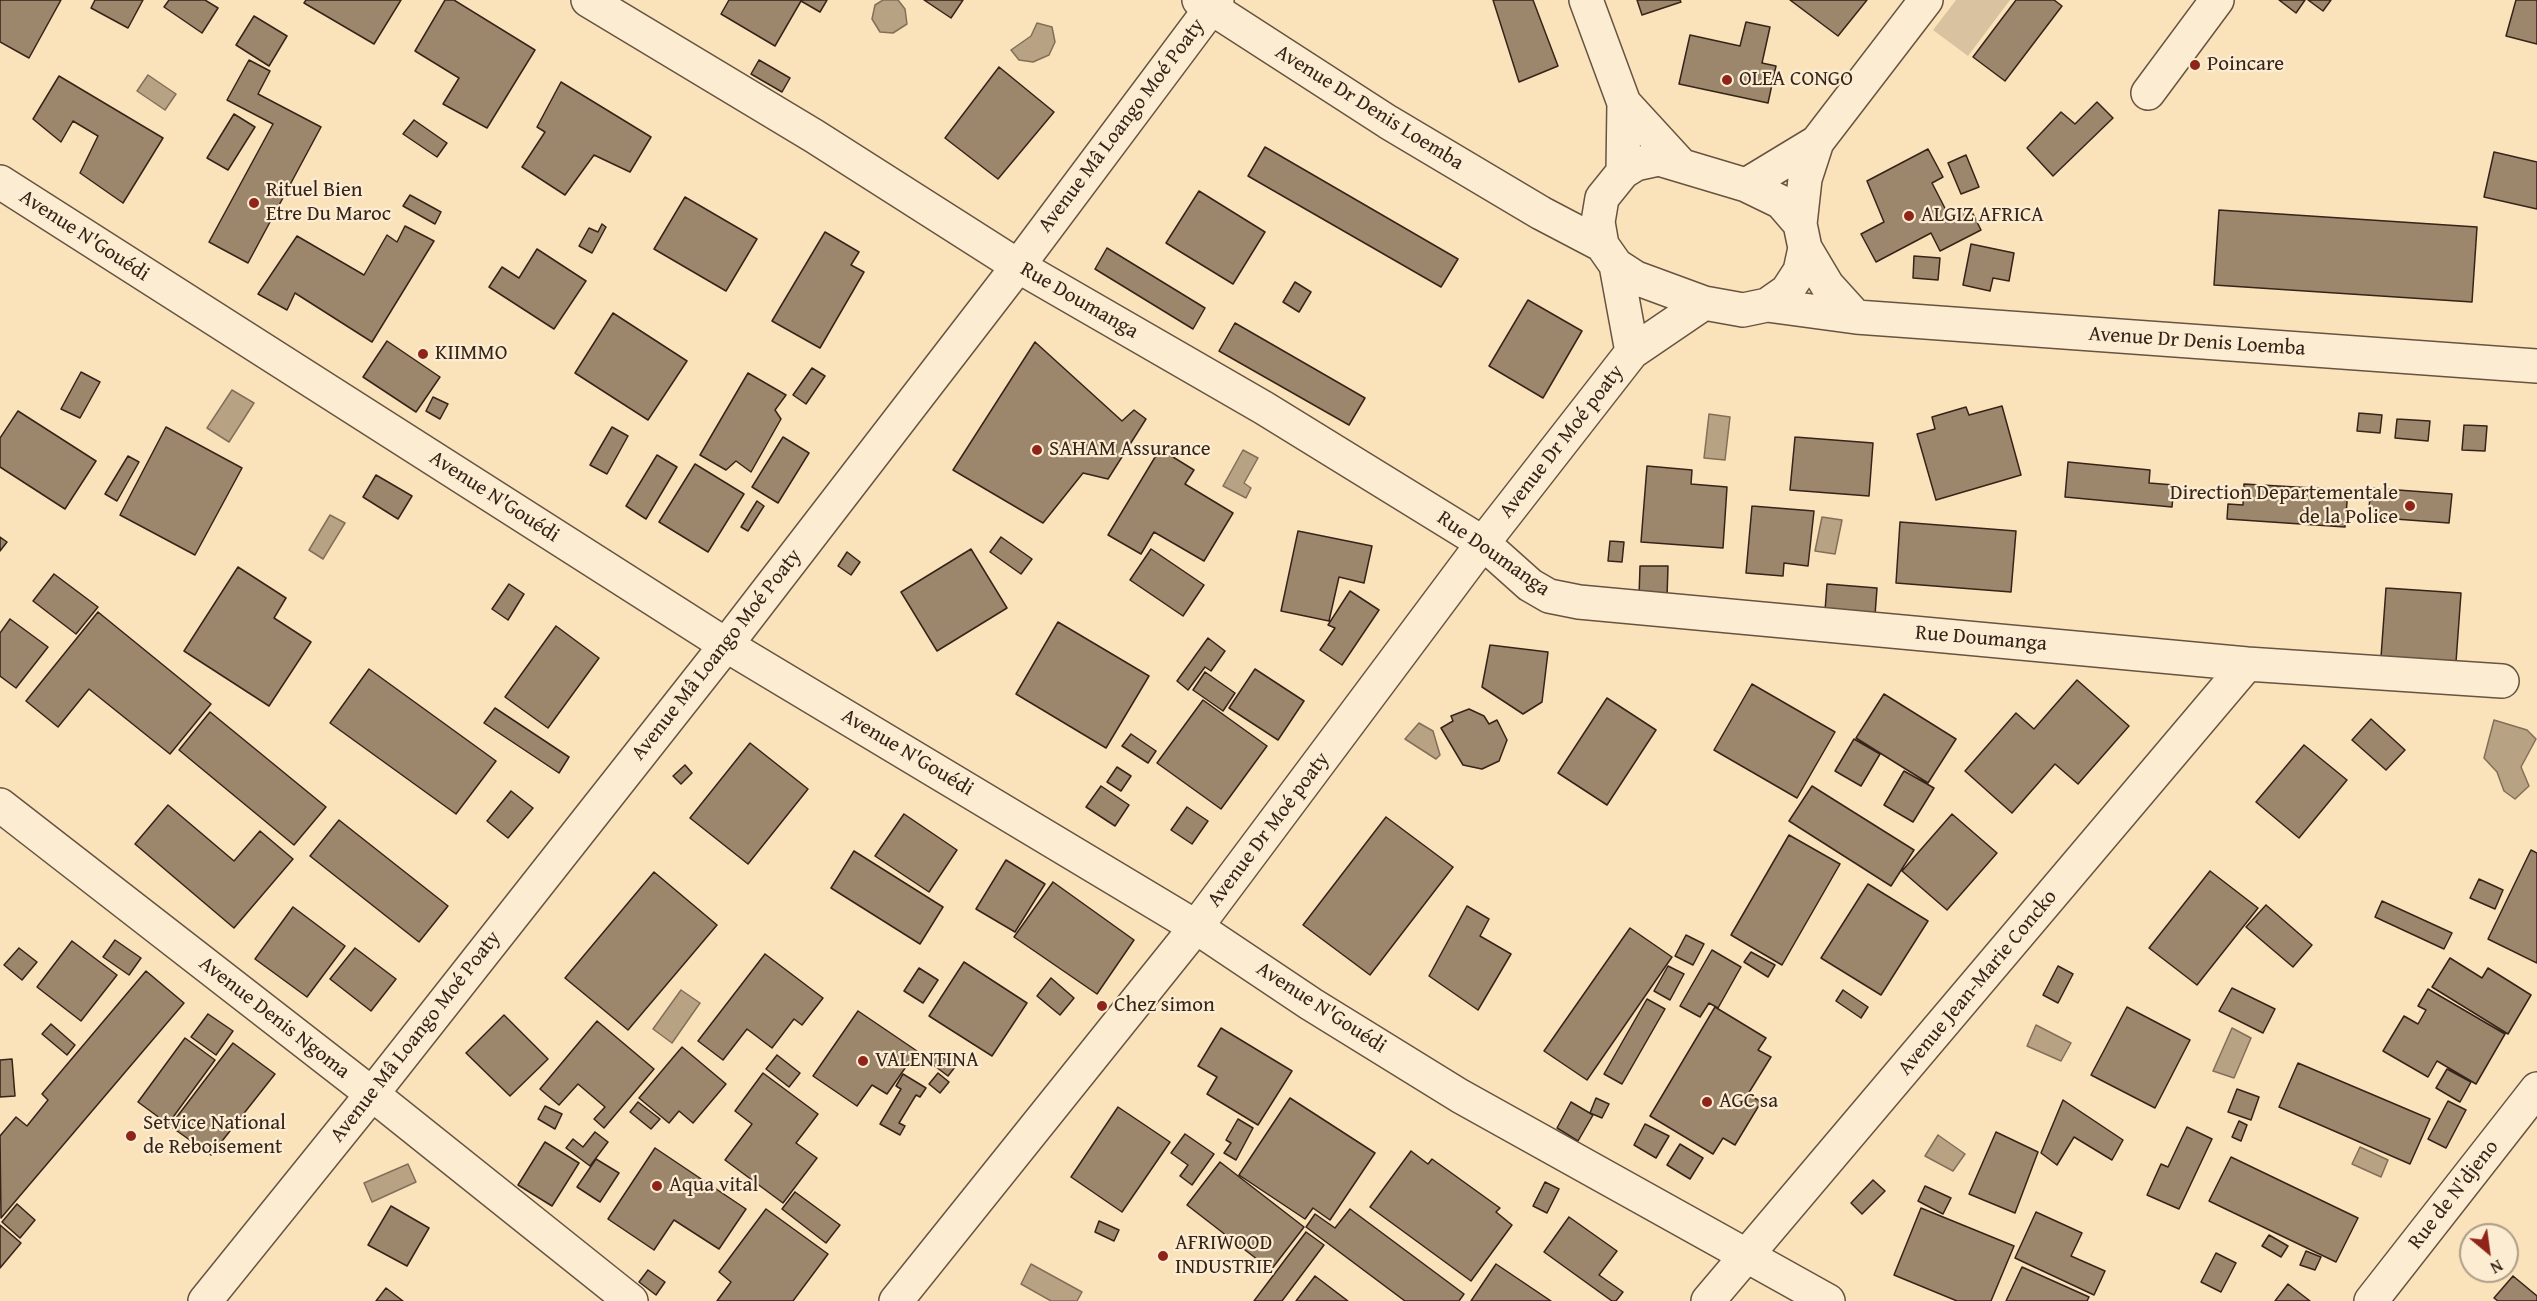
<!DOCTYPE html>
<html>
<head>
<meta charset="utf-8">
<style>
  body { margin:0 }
  #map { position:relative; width:2537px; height:1301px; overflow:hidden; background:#fae3ba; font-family:"Gentium Book Plus",serif }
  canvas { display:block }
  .north { position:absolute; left:2459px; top:1223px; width:60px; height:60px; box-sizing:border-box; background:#fcedd2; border:2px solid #ad9c88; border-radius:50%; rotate:151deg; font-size:16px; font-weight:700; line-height:24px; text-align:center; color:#362319 }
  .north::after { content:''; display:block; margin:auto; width:21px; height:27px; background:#8f2418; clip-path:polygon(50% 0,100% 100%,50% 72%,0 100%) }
</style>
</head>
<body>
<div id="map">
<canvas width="2537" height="1301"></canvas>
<div class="north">N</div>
</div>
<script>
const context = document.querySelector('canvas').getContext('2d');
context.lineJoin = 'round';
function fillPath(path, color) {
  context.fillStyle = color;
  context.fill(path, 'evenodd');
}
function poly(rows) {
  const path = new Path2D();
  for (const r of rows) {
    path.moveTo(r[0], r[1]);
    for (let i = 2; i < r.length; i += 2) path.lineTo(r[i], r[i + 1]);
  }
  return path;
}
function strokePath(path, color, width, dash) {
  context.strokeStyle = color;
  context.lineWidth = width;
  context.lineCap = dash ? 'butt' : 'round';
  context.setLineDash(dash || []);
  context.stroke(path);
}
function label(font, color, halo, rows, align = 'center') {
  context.font = font + ' "Gentium Book Plus",serif';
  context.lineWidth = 4.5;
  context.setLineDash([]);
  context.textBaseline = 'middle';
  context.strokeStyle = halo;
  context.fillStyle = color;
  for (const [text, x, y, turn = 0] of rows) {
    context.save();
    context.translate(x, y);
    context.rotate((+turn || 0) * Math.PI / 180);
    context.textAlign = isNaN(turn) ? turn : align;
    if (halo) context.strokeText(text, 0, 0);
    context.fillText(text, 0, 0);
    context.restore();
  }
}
const green = poly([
  [1956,0,2010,0,1968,56,1933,30]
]);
const water = poly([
  [883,0,898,0,905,9,907,24,893,33,880,32,872,19,875,5,883,0],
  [1037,23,1052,27,1055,42,1049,55,1033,62,1019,60,1011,50,1031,36,1037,23],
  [148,75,176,94,165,110,137,91,148,75],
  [232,390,254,403,229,442,207,428,232,390],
  [1709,414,1730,417,1725,460,1704,458,1709,414],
  [1243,450,1258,458,1244,483,1251,488,1246,498,1223,486,1243,450],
  [330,515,345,523,323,559,309,550,330,515],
  [1822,517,1842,520,1835,554,1815,551,1822,517],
  [2494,720,2527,730,2536,739,2521,767,2529,786,2515,799,2504,791,2497,772,2484,758,2494,720],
  [1419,723,1433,731,1440,755,1436,759,1405,739,1419,723],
  [681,990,700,1003,672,1043,653,1029,681,990],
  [2036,1025,2071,1043,2061,1061,2027,1046,2036,1025],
  [2232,1028,2251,1038,2234,1078,2213,1071,2232,1028],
  [1938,1135,1965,1154,1953,1171,1925,1156,1938,1135],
  [2360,1147,2388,1160,2381,1177,2352,1164,2360,1147],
  [408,1164,416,1182,372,1202,364,1183,408,1164],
  [1031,1264,1082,1292,1077,1301,1051,1301,1021,1284,1031,1264]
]);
const building = poly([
  [0,0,61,0,29,58,0,42,0,0],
  [95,0,143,0,128,28,91,8,95,0],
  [169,0,205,0,218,8,202,33,164,7,169,0],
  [306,0,401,0,374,44,304,3,306,0],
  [445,0,454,0,535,50,487,128,443,104,459,78,415,51,445,0],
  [729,0,827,0,820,12,801,1,775,46,721,14,729,0],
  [924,0,963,0,951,18,924,0],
  [1493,0,1533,0,1558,66,1519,82,1493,0],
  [1637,0,1680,0,1681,2,1642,15,1637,0],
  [1790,0,1867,0,1838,36,1790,0],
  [2016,0,2054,0,2062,6,2005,81,1973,57,2016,0],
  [2279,0,2305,0,2296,13,2279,0],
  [2308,0,2331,0,2323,11,2308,0],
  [2516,0,2537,0,2537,44,2506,36,2516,0],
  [254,16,287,36,269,66,236,45,254,16],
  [1746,22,1770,27,1762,63,1776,66,1768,103,1679,84,1690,35,1740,46,1746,22],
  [249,60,270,71,258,94,321,127,248,263,209,242,273,124,227,100,249,60],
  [759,60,790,78,782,92,751,74,759,60],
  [999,67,1054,112,998,179,945,138,999,67],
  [59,76,163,138,123,203,80,173,98,136,73,121,61,142,33,119,59,76],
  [561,82,651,137,630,172,594,155,565,195,522,167,545,132,537,127,561,82],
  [2097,102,2113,118,2053,176,2027,148,2061,112,2075,124,2097,102],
  [234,114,255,127,228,170,207,158,234,114],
  [414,120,447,143,437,157,403,134,414,120],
  [1265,147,1458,259,1441,287,1248,176,1265,147],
  [1928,149,1943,177,1932,183,1950,218,1970,208,1981,230,1940,251,1931,233,1876,262,1861,234,1884,222,1867,181,1928,149],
  [2494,152,2537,162,2537,209,2484,197,2494,152],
  [1966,155,1979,187,1961,194,1948,163,1966,155],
  [1199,191,1265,232,1233,284,1166,243,1199,191],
  [410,195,441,212,435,224,403,206,410,195],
  [685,197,757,239,726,291,654,249,685,197],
  [2219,210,2477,227,2472,302,2214,285,2219,210],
  [602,224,606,227,592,253,579,246,589,228,598,232,602,224],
  [405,226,434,241,372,342,295,293,287,310,258,294,297,236,364,275,387,235,397,242,405,226],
  [825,232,859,252,851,265,864,272,820,348,772,321,825,232],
  [1971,244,2014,253,2009,281,1993,278,1990,291,1963,285,1971,244],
  [1107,248,1205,308,1193,329,1095,269,1107,248],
  [537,249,586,281,554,329,489,287,502,267,519,278,537,249],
  [1914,256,1940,258,1938,280,1913,278,1914,256],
  [1295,282,1311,292,1299,312,1283,302,1295,282],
  [1528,300,1582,331,1543,398,1489,366,1528,300],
  [613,313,687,361,648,420,575,373,613,313],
  [1235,323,1365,398,1349,425,1219,351,1235,323],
  [387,341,440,377,416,412,363,377,387,341],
  [1035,342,1122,421,1134,410,1146,419,1108,479,1083,473,1043,523,953,470,1035,342],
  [812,368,825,376,806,404,793,395,812,368],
  [81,372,100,382,80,418,61,409,81,372],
  [748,373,786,395,775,410,781,419,751,472,736,461,726,470,700,455,748,373],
  [433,397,448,404,440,419,426,411,433,397],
  [2002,406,2021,475,1936,500,1917,434,1935,429,1932,417,1966,407,1969,415,2002,406],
  [18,411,96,461,65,509,0,467,0,438,18,411],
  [2359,413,2382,415,2380,433,2357,431,2359,413],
  [2397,419,2430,421,2428,441,2395,438,2397,419],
  [2464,425,2487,426,2485,451,2462,450,2464,425],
  [166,427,242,468,195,555,120,515,166,427],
  [612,427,628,436,607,474,590,465,612,427],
  [783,437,809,453,778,503,752,487,783,437],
  [1795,437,1873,443,1869,496,1790,490,1795,437],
  [1160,449,1194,470,1185,484,1233,513,1204,561,1154,532,1141,554,1108,535,1160,449],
  [657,455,677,467,646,519,626,506,657,455],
  [128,456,139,462,117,501,105,494,128,456],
  [2068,462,2150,470,2149,483,2174,485,2172,507,2065,497,2068,462],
  [695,464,744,494,708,552,659,522,695,464],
  [1647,466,1692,470,1691,484,1727,487,1723,548,1641,542,1647,466],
  [376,475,412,496,398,519,363,497,376,475],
  [2244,484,2348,490,2345,527,2227,519,2228,504,2243,505,2244,484],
  [2371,488,2452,494,2449,523,2368,517,2371,488],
  [757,501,764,506,748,531,741,527,757,501],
  [1752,506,1814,511,1808,566,1784,563,1783,576,1746,573,1752,506],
  [1900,522,2016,531,2011,592,1896,583,1900,522],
  [1298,531,1372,546,1364,583,1339,577,1329,621,1281,611,1298,531],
  [0,537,7,542,0,551,0,537],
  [1001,537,1032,559,1021,574,990,552,1001,537],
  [1610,541,1624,542,1622,562,1608,561,1610,541],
  [971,549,1007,608,937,651,901,592,971,549],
  [1151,549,1204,585,1183,616,1130,580,1151,549],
  [847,552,860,562,851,575,838,566,847,552],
  [1640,566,1668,566,1667,598,1639,597,1640,566],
  [238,567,286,598,274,618,311,642,269,706,184,651,238,567],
  [54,574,98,607,76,634,33,601,54,574],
  [509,584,524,594,508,620,492,609,509,584],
  [1827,584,1877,588,1875,615,1825,611,1827,584],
  [2386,588,2461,593,2456,662,2381,657,2386,588],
  [1350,591,1379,610,1342,665,1320,650,1335,628,1328,625,1350,591],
  [98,612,211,704,170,754,89,689,58,727,26,701,98,612],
  [10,619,48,647,16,688,0,676,0,633,10,619],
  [1058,622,1149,676,1106,748,1016,694,1058,622],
  [556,626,599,658,548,728,505,697,556,626],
  [1208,638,1225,651,1211,671,1205,667,1188,690,1177,681,1208,638],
  [1490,645,1548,652,1542,702,1523,714,1482,687,1490,645],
  [369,669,496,761,456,814,330,723,369,669],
  [1255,669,1304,701,1278,740,1229,708,1255,669],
  [1205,672,1235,693,1223,711,1193,690,1205,672],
  [2077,680,2129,726,2078,784,2055,764,2012,813,1965,771,2016,713,2034,729,2077,680],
  [1752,684,1835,732,1797,798,1714,750,1752,684],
  [1884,694,1956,739,1928,783,1856,738,1884,694],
  [1607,698,1656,730,1607,805,1558,773,1607,698],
  [1203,700,1267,746,1221,809,1157,763,1203,700],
  [495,708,569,757,559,773,484,723,495,708],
  [1469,709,1484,716,1489,724,1497,720,1507,740,1499,761,1482,769,1463,765,1441,728,1453,721,1451,716,1469,709],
  [210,712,326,807,294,845,179,750,210,712],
  [2371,719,2405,750,2386,770,2352,740,2371,719],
  [1131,734,1156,751,1148,763,1122,746,1131,734],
  [1854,739,1880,754,1861,786,1835,771,1854,739],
  [750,743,808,789,748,864,690,818,750,743],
  [2304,745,2347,780,2299,838,2256,802,2304,745],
  [685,765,692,773,681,784,673,776,685,765],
  [1117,767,1131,776,1121,791,1107,782,1117,767],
  [1904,771,1934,788,1913,822,1884,805,1904,771],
  [1101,786,1129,805,1115,826,1086,807,1101,786],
  [1812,786,1914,850,1891,886,1789,821,1812,786],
  [511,791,533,808,508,838,487,821,511,791],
  [168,805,234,861,260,831,293,859,234,928,135,844,168,805],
  [1187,807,1208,821,1192,844,1171,830,1187,807],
  [904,814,957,850,929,892,875,856,904,814],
  [1952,814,1997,853,1947,910,1902,871,1952,814],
  [1386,817,1453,867,1370,975,1303,925,1386,817],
  [339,820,448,906,419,942,310,856,339,820],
  [1789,835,1840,864,1782,965,1731,935,1789,835],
  [2531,850,2537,853,2537,963,2488,939,2531,850],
  [854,851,943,907,920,944,831,888,854,851],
  [1006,860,1045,884,1015,932,976,909,1006,860],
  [2210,871,2258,908,2197,985,2149,948,2210,871],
  [654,872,717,925,628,1030,565,978,654,872],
  [2479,879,2503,890,2495,909,2470,898,2479,879],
  [1053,882,1134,940,1097,994,1014,937,1053,882],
  [1868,884,1928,921,1881,995,1821,958,1868,884],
  [2382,901,2452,933,2444,949,2375,917,2382,901],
  [2266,905,2312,945,2293,967,2246,927,2266,905],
  [1467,906,1489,919,1480,936,1511,954,1478,1010,1429,976,1467,906],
  [293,907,345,946,307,997,255,959,293,907],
  [1630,928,1672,957,1587,1080,1544,1051,1630,928],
  [1686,935,1704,944,1693,965,1675,956,1686,935],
  [115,940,141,958,129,975,103,957,115,940],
  [72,941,117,975,81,1021,37,987,72,941],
  [19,948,37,962,22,980,4,965,19,948],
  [355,948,396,979,371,1011,330,979,355,948],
  [1712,950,1741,967,1718,1008,1709,1003,1700,1017,1680,1006,1712,950],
  [1751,952,1775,965,1768,977,1744,962,1751,952],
  [765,954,823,998,802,1025,794,1019,772,1048,747,1029,723,1060,698,1041,765,954],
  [2450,958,2482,978,2488,968,2531,995,2508,1034,2432,987,2450,958],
  [964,962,1027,1003,992,1056,929,1016,964,962],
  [1668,966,1684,974,1670,1000,1654,991,1668,966],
  [2058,966,2073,974,2058,1003,2043,995,2058,966],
  [919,968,938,980,923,1003,904,991,919,968],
  [146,971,184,1003,1,1218,0,1136,16,1117,27,1126,48,1100,42,1094,146,971],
  [1051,978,1074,998,1060,1015,1037,996,1051,978],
  [2232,988,2275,1009,2263,1033,2219,1011,2232,988],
  [2428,989,2505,1034,2476,1084,2437,1061,2428,1077,2383,1051,2404,1016,2418,1024,2426,1010,2418,1006,2428,989],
  [1843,990,1868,1007,1861,1018,1836,1001,1843,990],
  [1647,999,1665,1009,1622,1084,1604,1074,1647,999],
  [1715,1007,1766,1038,1758,1050,1771,1057,1748,1094,1761,1102,1735,1145,1723,1138,1713,1154,1650,1116,1715,1007],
  [2127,1007,2190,1040,2155,1108,2091,1075,2127,1007],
  [858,1011,917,1051,887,1094,872,1085,857,1106,813,1076,858,1011],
  [208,1014,233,1031,216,1055,191,1037,208,1014],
  [504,1015,548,1059,510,1096,466,1053,504,1015],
  [597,1021,654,1069,604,1128,594,1119,605,1107,578,1084,559,1105,540,1089,597,1021],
  [51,1024,75,1045,67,1055,42,1034,51,1024],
  [1221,1028,1292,1071,1258,1125,1207,1094,1217,1077,1198,1066,1221,1028],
  [185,1038,215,1060,168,1124,138,1102,185,1038],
  [233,1043,275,1074,211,1155,170,1126,233,1043],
  [682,1047,726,1084,693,1123,679,1111,669,1123,639,1098,682,1047],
  [936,1052,955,1067,948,1076,928,1061,936,1052],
  [777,1055,800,1073,789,1087,766,1069,777,1055],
  [12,1059,15,1096,0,1097,0,1060,12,1059],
  [2298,1063,2430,1119,2410,1164,2279,1107,2298,1063],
  [2447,1069,2471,1082,2460,1102,2436,1088,2447,1069],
  [763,1073,818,1114,796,1143,817,1158,783,1203,725,1160,752,1124,735,1111,763,1073],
  [938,1073,949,1082,940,1093,929,1084,938,1073],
  [903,1074,926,1088,920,1097,916,1095,899,1123,905,1126,900,1135,880,1124,901,1089,896,1086,903,1074],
  [2237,1089,2259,1097,2251,1120,2228,1112,2237,1089],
  [1290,1098,1375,1153,1330,1220,1313,1208,1305,1219,1239,1175,1290,1098],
  [1596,1098,1609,1104,1602,1118,1590,1113,1596,1098],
  [2063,1100,2123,1140,2112,1160,2074,1137,2057,1165,2041,1153,2063,1100],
  [2448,1101,2466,1110,2446,1148,2428,1139,2448,1101],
  [638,1102,660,1119,651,1129,630,1112,638,1102],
  [1571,1102,1593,1115,1578,1141,1557,1128,1571,1102],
  [545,1106,562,1114,555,1129,538,1119,545,1106],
  [1118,1107,1170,1142,1122,1212,1071,1177,1118,1107],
  [1238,1119,1253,1128,1236,1160,1224,1153,1231,1143,1226,1140,1238,1119],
  [2239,1121,2247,1125,2241,1141,2232,1137,2239,1121],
  [1645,1124,1669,1136,1656,1158,1634,1145,1645,1124],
  [2187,1127,2212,1139,2179,1209,2147,1195,2161,1164,2168,1167,2187,1127],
  [595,1132,608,1142,590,1166,566,1148,573,1139,583,1147,595,1132],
  [1996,1132,2038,1152,2015,1213,1969,1194,1996,1132],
  [1185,1134,1214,1154,1192,1185,1180,1176,1188,1165,1171,1153,1185,1134],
  [545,1142,579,1163,552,1206,518,1185,545,1142],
  [1680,1144,1703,1158,1690,1179,1667,1165,1680,1144],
  [655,1148,746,1209,719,1249,674,1220,654,1250,608,1219,655,1148],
  [1411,1151,1428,1164,1432,1159,1500,1208,1496,1212,1512,1225,1471,1281,1370,1207,1411,1151],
  [2231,1157,2358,1218,2336,1262,2209,1201,2231,1157],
  [596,1159,619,1173,600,1202,577,1187,596,1159],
  [1220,1162,1304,1227,1271,1270,1187,1205,1220,1162],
  [1873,1180,1885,1191,1862,1214,1851,1203,1873,1180],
  [1545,1182,1559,1189,1547,1213,1533,1206,1545,1182],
  [1925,1186,1951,1198,1943,1214,1918,1201,1925,1186],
  [795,1192,840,1225,826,1243,782,1209,795,1192],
  [17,1204,35,1220,20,1238,2,1222,17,1204],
  [391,1206,429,1228,407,1266,368,1245,391,1206],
  [1921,1208,2014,1246,1991,1301,1957,1301,1894,1275,1921,1208],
  [766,1209,828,1254,793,1301,717,1301,731,1282,719,1272,766,1209],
  [1350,1209,1464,1294,1459,1301,1405,1301,1306,1227,1315,1214,1335,1228,1350,1209],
  [2036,1212,2082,1233,2071,1256,2105,1271,2094,1295,2015,1258,2036,1212],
  [1569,1217,1617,1251,1599,1275,1623,1292,1616,1301,1612,1301,1544,1252,1569,1217],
  [1099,1221,1119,1230,1114,1241,1095,1232,1099,1221],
  [0,1225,21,1243,0,1268,0,1225],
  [1306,1232,1324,1245,1282,1301,1254,1301,1306,1232],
  [2269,1235,2288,1246,2281,1257,2262,1246,2269,1235],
  [2306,1251,2321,1257,2315,1270,2300,1265,2306,1251],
  [2216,1253,2236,1263,2221,1292,2201,1282,2216,1253],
  [1496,1264,1551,1301,1471,1301,1496,1264],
  [2022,1267,2089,1297,2087,1301,2006,1301,2022,1267],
  [648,1270,665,1282,656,1295,639,1282,648,1270],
  [1315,1276,1348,1301,1296,1301,1315,1276],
  [2513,1276,2537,1296,2537,1301,2498,1301,2494,1298,2513,1276],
  [2288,1284,2310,1301,2275,1301,2288,1284],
  [386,1288,403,1301,376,1301,386,1288]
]);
const minor = poly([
  [588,0,814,136,1018,266,1264,408,1483,543,1530,585,1549,596,1579,602,2247,664,2502,681],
  [1199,0,1388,122,1541,213,1602,245],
  [1586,0,1624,103,1623,172],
  [2148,93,2217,0],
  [1624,103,1680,164],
  [1659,159,1746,185,1781,202,1800,224,1805,248,1800,271,1787,291,1767,305,1743,310,1704,303,1636,278,1616,265,1602,245,1598,222,1602,198,1623,172,1636,164,1659,159],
  [0,182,726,645,1196,927,1311,1004,1460,1096,1828,1301],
  [1746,185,1817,142],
  [1800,224,1805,179,1817,142,1926,0],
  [1805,248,1827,285,1856,317],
  [1616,265,1632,352],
  [1767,305,1856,317,2537,366],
  [0,805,372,1094,631,1301],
  [205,1301,372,1094,726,645,1018,266,1217,0],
  [896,1301,1196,927,1483,543,1632,352,1704,303],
  [1708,1301,2247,664],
  [2371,1301,2537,1089]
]);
const markers = [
  [2195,65,6,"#8f2418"],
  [1727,80,6,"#8f2418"],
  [254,203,6,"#8f2418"],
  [1909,216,6,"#8f2418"],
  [423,354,6,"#8f2418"],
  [1037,450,6,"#8f2418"],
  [2410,506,6,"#8f2418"],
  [1102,1006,6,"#8f2418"],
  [863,1061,6,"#8f2418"],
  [1707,1102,6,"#8f2418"],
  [131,1136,6,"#8f2418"],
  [657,1186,6,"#8f2418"],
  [1163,1256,6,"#8f2418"]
];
const poiNames = [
  ["Poincare",2207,65],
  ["OLEA CONGO",1739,80],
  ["Rituel Bien",266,191],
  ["Etre Du Maroc",266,215],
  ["ALGIZ AFRICA",1921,216],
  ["KIIMMO",435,354],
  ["SAHAM Assurance",1049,450],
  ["Direction Departementale",2398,494,"right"],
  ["de la Police",2398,518,"right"],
  ["Chez simon",1114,1006],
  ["VALENTINA",875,1061],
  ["AGC sa",1719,1102],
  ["Setvice National",143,1124],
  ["de Reboisement",143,1148],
  ["Aqua vital",669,1186],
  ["AFRIWOOD",1175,1244],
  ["INDUSTRIE",1175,1268]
];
const streetNames = [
  ["Avenue Dr Denis Loemba",1369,108,32],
  ["Avenue Mâ Loango Moé Poaty",1122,126,-53],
  ["Avenue N'Gouédi",84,236,33],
  ["Rue Doumanga",1079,301,30],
  ["Avenue Dr Denis Loemba",2197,342,4],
  ["Avenue Dr Moé poaty",1562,442,-52],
  ["Avenue N'Gouédi",494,497,33],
  ["Rue Doumanga",1493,554,35],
  ["Rue Doumanga",1981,639,5],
  ["Avenue Mâ Loango Moé Poaty",717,655,-52],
  ["Avenue N'Gouédi",907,753,31],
  ["Avenue Dr Moé poaty",1269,830,-53],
  ["Avenue Jean-Marie Concko",1978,983,-50],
  ["Avenue N'Gouédi",1321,1008,33],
  ["Avenue Denis Ngoma",274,1018,38],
  ["Avenue Mâ Loango Moé Poaty",416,1037,-52],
  ["Rue de N'djeno",2454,1195,-52]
];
fillPath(green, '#d9c29f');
fillPath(water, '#b7a283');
strokePath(water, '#836f59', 1.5);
fillPath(building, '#9c876d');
strokePath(building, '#362319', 1.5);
strokePath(minor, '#675341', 36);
strokePath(minor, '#fcedd2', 33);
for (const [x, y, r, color] of markers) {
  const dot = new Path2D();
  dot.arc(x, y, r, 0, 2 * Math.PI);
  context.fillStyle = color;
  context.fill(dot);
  strokePath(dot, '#fcedd2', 2);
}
label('21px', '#362319', '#fcedd2', poiNames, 'left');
label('21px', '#362319', '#fcedd2', streetNames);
</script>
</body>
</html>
